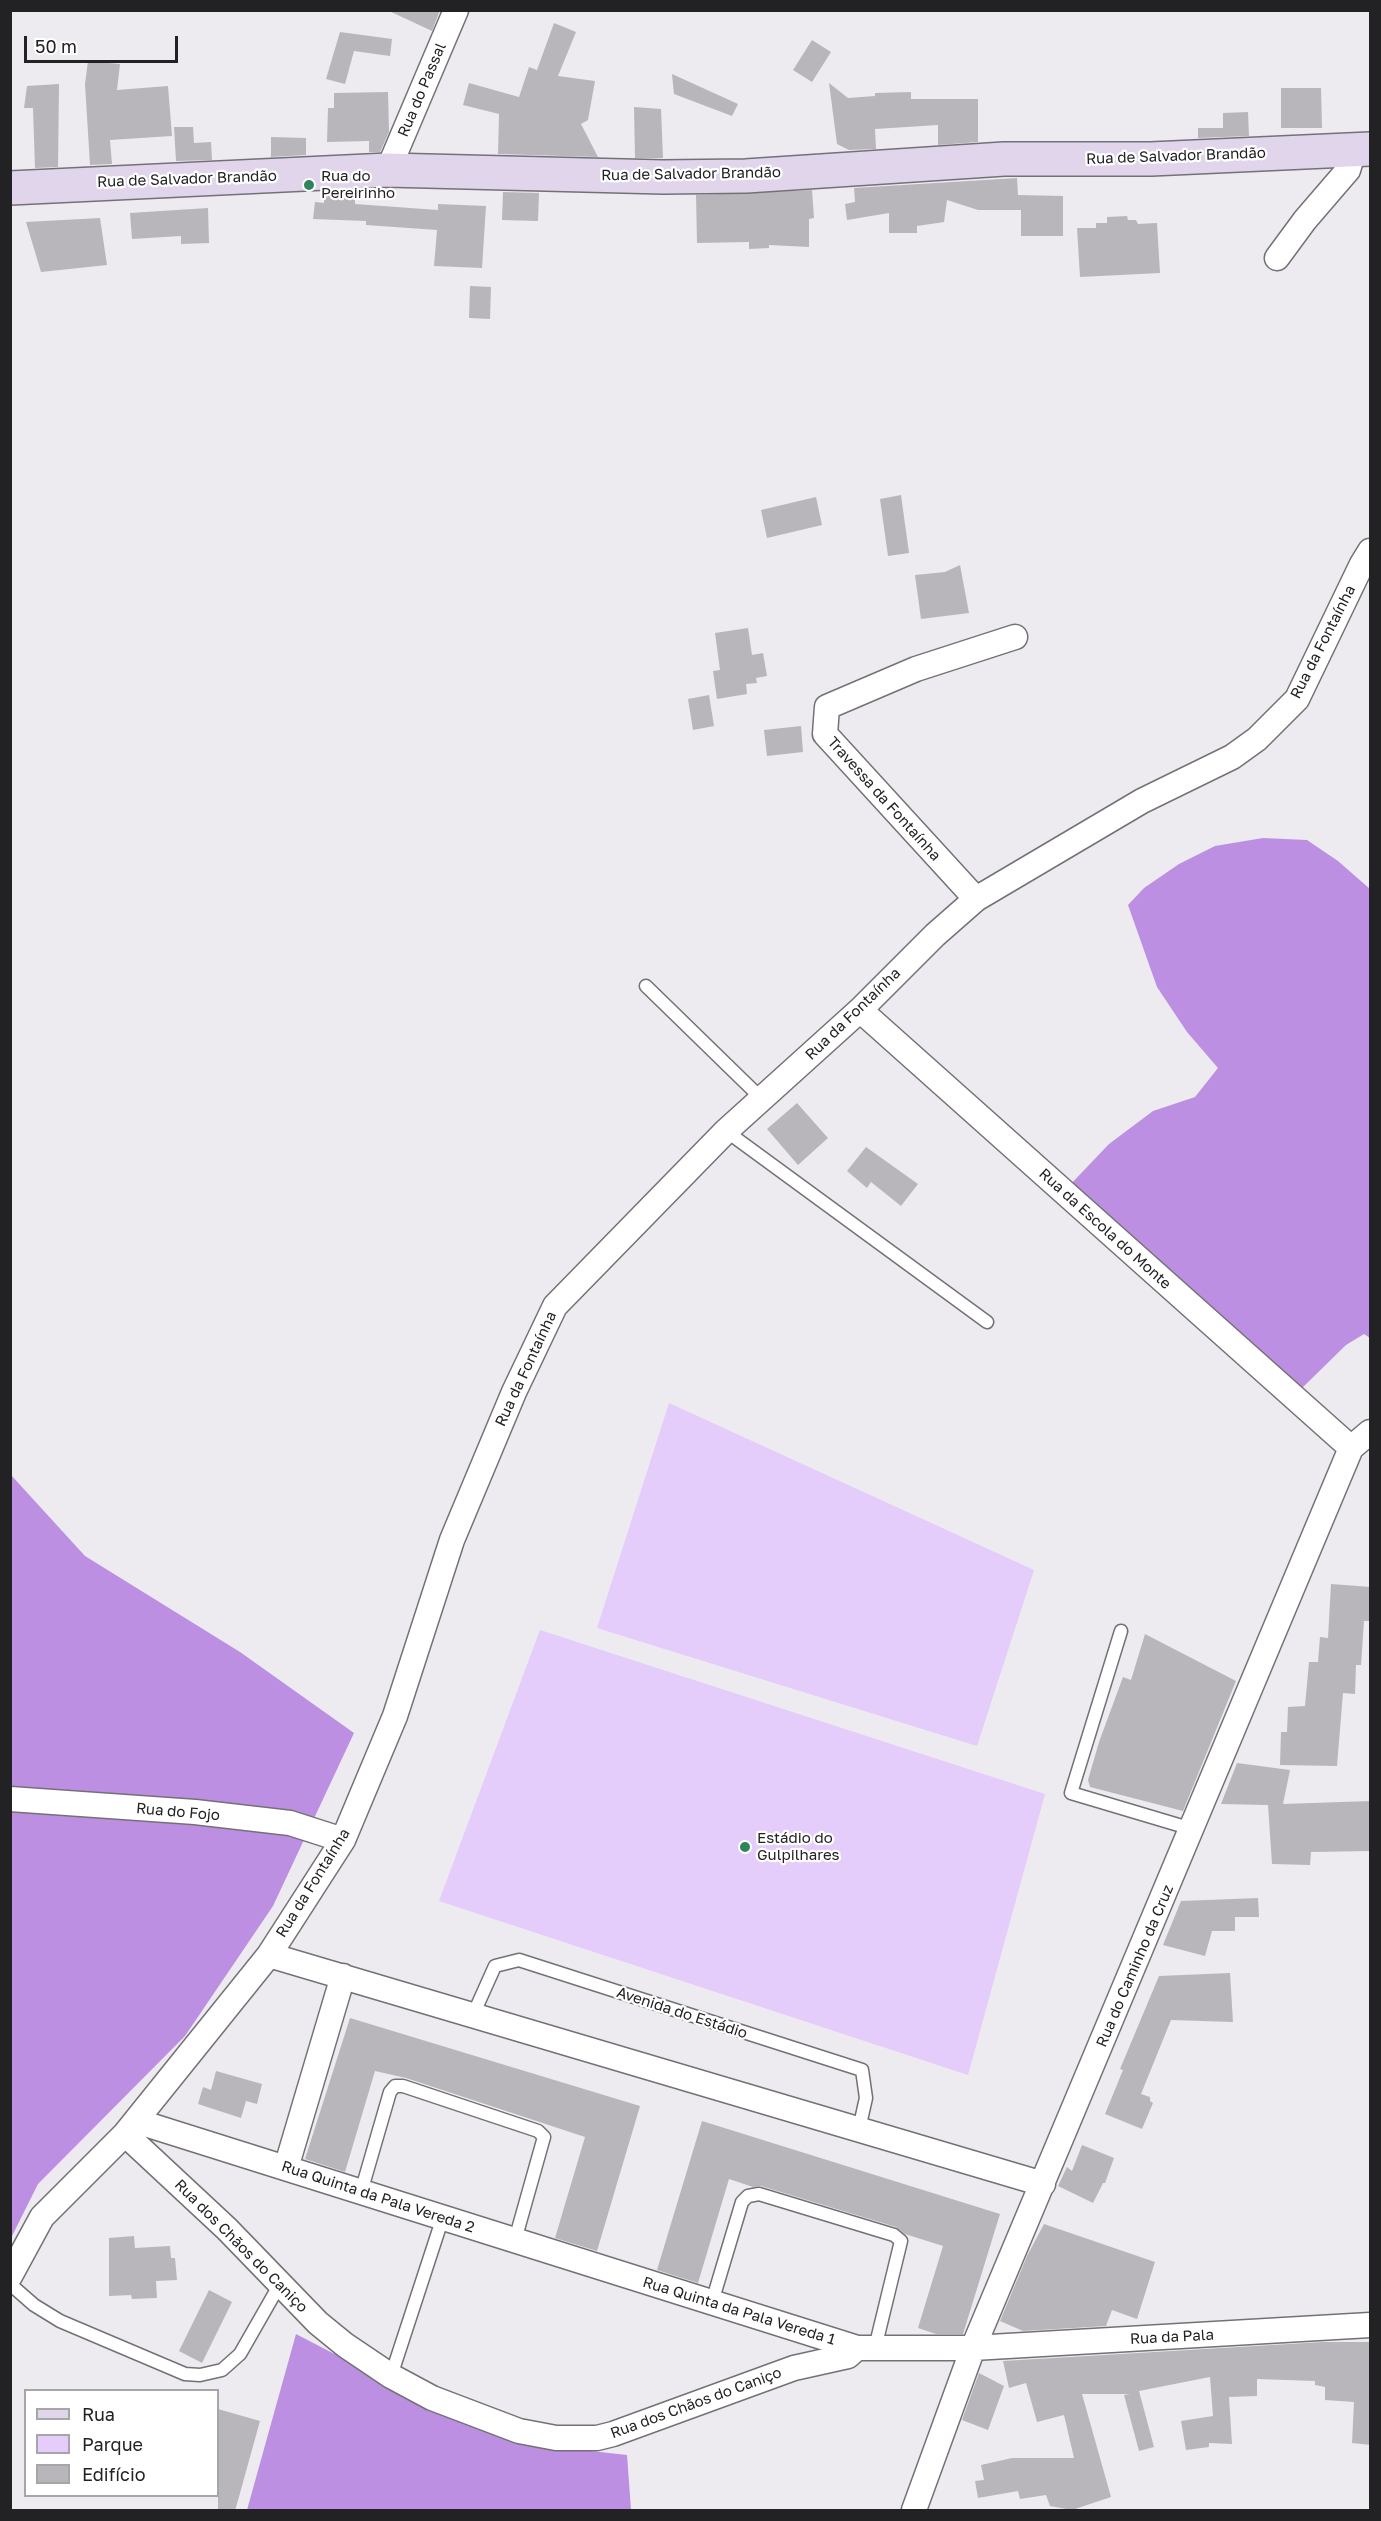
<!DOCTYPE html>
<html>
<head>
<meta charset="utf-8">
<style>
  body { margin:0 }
  #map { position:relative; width:1381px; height:2521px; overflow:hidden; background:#edeaf0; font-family:"Golos Text",sans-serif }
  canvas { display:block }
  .frame { position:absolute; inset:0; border:12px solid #222123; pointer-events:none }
  .legend { position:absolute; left:24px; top:2389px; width:195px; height:108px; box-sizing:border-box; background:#fff; border:2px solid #a7a6a7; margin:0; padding:8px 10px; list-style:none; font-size:18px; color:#222123 }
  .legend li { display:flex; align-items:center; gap:12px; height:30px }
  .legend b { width:30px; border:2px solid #a7a6a7 }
  .scale { position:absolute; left:24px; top:36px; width:154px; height:27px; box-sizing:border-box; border:3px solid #222123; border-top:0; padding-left:8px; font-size:18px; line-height:21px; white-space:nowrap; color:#222123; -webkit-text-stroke:4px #fff; paint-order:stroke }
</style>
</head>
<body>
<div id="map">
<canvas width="1381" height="2521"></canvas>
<div class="frame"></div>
<ul class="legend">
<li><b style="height:8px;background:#e1d5ec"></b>Rua</li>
<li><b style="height:16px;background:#e4ccfb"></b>Parque</li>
<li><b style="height:16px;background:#b9b6bb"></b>Edifício</li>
</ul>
<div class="scale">50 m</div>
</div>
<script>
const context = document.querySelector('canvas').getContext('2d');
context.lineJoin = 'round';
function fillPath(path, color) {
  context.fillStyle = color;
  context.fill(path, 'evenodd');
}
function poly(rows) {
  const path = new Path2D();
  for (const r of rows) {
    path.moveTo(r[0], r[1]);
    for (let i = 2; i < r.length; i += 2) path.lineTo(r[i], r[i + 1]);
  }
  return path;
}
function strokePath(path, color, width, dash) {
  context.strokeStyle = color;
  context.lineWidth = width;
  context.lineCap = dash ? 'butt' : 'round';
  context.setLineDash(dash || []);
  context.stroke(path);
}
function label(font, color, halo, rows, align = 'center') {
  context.font = font + ' "Golos Text",sans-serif';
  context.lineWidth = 4.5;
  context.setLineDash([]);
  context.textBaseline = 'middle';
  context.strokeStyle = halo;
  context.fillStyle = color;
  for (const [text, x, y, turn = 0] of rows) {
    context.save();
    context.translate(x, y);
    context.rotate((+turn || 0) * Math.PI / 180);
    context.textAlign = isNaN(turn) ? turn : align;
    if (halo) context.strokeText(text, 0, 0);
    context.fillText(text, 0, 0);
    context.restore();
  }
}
const green = poly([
  [669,1403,1034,1570,977,1746,597,1628],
  [540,1630,1045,1794,968,2075,439,1901]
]);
const forest = poly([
  [1263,838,1307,840,1338,861,1370,889,1370,1338,1364,1334,1346,1345,1299,1391,1068,1187,1109,1144,1153,1111,1195,1097,1218,1068,1187,1032,1157,987,1128,905,1144,888,1179,864,1215,846],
  [11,1475,85,1556,240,1652,354,1733,273,1906,185,2036,38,2184,11,2238],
  [296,2334,394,2385,519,2443,627,2455,631,2510,247,2510]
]);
const building = poly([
  [387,10,440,10,432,31],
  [554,23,576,32,558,76,595,81,588,120,581,124,598,157,498,154,499,114,463,105,469,83,519,97,529,67,537,70],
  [340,32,392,39,390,56,354,51,345,84,326,79],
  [812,40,831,52,812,82,793,70],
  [88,61,120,64,117,90,168,86,172,136,110,140,112,164,90,165,85,84],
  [672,74,738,104,732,116,674,94],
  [829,83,848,98,875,96,875,93,911,92,911,99,978,99,978,142,938,145,938,125,875,129,876,149,849,150,837,144],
  [59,84,58,167,35,168,33,108,24,108,27,86],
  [1281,88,1321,88,1322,128,1281,128],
  [388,92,389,132,380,152,369,152,369,141,327,142,328,108,334,108,334,93],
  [634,107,661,109,663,158,635,158],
  [1248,112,1249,136,1198,138,1198,128,1223,128,1223,113],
  [174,127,193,127,194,143,211,142,212,160,176,161],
  [271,137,306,138,306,155,271,157],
  [1017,178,1018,195,1063,196,1063,236,1021,236,1021,210,978,210,947,200,944,222,917,226,917,233,889,233,889,213,847,220,845,204,855,202,854,188],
  [355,190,355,204,438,210,438,204,486,206,482,268,434,266,437,230,366,225,366,221,313,219,315,202,324,203,324,192],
  [812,190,814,218,809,219,809,247,769,245,769,248,749,249,749,242,697,243,696,195],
  [503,192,539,193,538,221,502,220],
  [208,208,209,243,181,244,181,236,132,239,130,213],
  [1127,216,1128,220,1136,220,1138,224,1157,223,1160,273,1080,277,1077,228,1096,228,1096,223,1107,223,1107,217],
  [100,218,107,265,41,272,26,222],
  [470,286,491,287,490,319,469,318],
  [901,495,909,553,888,556,880,499],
  [816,497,822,525,767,538,761,510],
  [960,565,969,613,921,619,915,575,945,572],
  [748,628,752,655,763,653,767,676,756,678,757,683,746,684,747,694,717,699,713,671,720,670,715,633],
  [709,695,714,726,693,730,688,699],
  [801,726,803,752,767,756,764,730],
  [797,1103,828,1138,798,1165,767,1129],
  [866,1147,918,1184,901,1206,871,1182,867,1188,847,1171],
  [1331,1584,1371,1587,1371,1621,1364,1621,1361,1665,1356,1665,1355,1694,1343,1693,1337,1766,1280,1765,1281,1732,1287,1732,1288,1707,1305,1706,1309,1662,1318,1662,1320,1637,1328,1638],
  [1145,1634,1236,1681,1183,1811,1090,1787,1088,1780,1099,1742,1123,1677,1131,1680],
  [1237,1763,1290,1770,1283,1804,1371,1801,1371,1851,1311,1852,1310,1865,1272,1864,1268,1805,1221,1804],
  [1258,1898,1259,1917,1235,1917,1235,1931,1212,1931,1205,1956,1163,1945,1181,1901],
  [1230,1973,1233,2022,1171,2020,1141,2094,1150,2097,1150,2101,1153,2103,1142,2129,1105,2114,1123,2070,1120,2069,1159,1976],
  [350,2018,640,2106,597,2251,555,2238,585,2137,406,2078,375,2071,345,2172,305,2159],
  [216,2071,262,2084,257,2104,246,2101,241,2118,198,2104,203,2087,211,2090],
  [702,2121,1000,2214,963,2334,936,2334,918,2328,943,2246,905,2234,896,2227,761,2186,753,2187,729,2179,698,2283,657,2270],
  [1082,2145,1114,2158,1105,2183,1103,2183,1093,2203,1058,2186,1067,2167,1072,2171],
  [1044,2224,1155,2262,1137,2319,1112,2310,1106,2326,1023,2331,1000,2321,1027,2256],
  [134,2236,135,2248,170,2246,171,2258,175,2258,177,2280,156,2281,157,2298,132,2299,131,2295,109,2296,109,2238],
  [209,2290,232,2302,202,2363,179,2351],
  [1323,2342,1371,2342,1371,2445,1352,2443,1354,2402,1325,2400,1325,2387,1315,2385,1315,2381,1257,2379,1257,2396,1229,2397,1232,2444,1209,2443,1209,2447,1186,2450,1181,2421,1213,2416,1210,2377,1139,2391,1154,2447,1139,2451,1124,2395,1130,2394,1082,2394,1111,2497,1072,2510,1050,2506,1046,2495,1020,2499,1018,2491,978,2498,975,2481,984,2480,981,2465,1012,2458,1074,2458,1064,2415,1037,2422,1026,2383,1009,2388,1003,2361],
  [979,2373,1004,2386,988,2430,962,2420],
  [218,2409,260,2421,235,2511,218,2511]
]);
const lane = poly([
  [646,986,762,1099],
  [726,1131,987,1322],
  [1121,1631,1071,1793,1192,1829],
  [473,2015,495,1966,519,1960,862,2070,866,2098,859,2129],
  [361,2192,390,2092,395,2086,403,2086,538,2131,544,2137,515,2240],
  [10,2284,34,2305,60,2321,185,2374,200,2375,222,2370,240,2354,280,2284],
  [712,2302,742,2202,748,2196,759,2194,894,2235,901,2241,875,2348],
  [391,2376,443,2217]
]);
const street = poly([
  [388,170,456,10],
  [1277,258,1305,220,1348,170,1354,150],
  [976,899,825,734,827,707,916,669,1015,637],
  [860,1010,1351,1448],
  [10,1799,195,1812,290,1823,343,1840],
  [269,1955,1043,2184],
  [136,2121,857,2348,973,2348,1370,2325],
  [125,2134,227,2229,318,2323,345,2345,391,2376,432,2398,519,2431,556,2438,597,2438,613,2434,794,2368,848,2356,857,2348],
  [286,2168,343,1976],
  [10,2276,42,2217,125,2134,269,1955,343,1840,395,1716,452,1540,514,1392,555,1306,726,1131,860,1010,935,935,976,899,1142,801,1232,757,1257,739,1297,699,1362,564,1370,551],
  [914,2510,973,2348,1351,1448,1370,1432]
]);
const secondary = poly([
  [10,188,388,170,663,177,746,176,1004,159,1151,159,1370,149]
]);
const markers = [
  [309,185,6,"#2d8559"],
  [745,1847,6,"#2d8559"]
];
const streetNames = [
  ["Rua do Passal",422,90,-67],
  ["Rua de Salvador Brandão",1176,156,-2],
  ["Rua de Salvador Brandão",691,174,-1],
  ["Rua de Salvador Brandão",187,179,-2],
  ["Rua da Fontaínha",1323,642,-63],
  ["Travessa da Fontaínha",884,799,48],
  ["Rua da Fontaínha",853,1014,-44],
  ["Rua da Escola do Monte",1105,1229,42],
  ["Rua da Fontaínha",526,1369,-65],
  ["Rua do Fojo",178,1812,5],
  ["Rua da Fontaínha",313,1883,-58],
  ["Rua do Caminho da Cruz",1135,1966,-67],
  ["Avenida do Estádio",682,2013,18],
  ["Rua Quinta da Pala Vereda 2",378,2197,18],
  ["Rua dos Chãos do Caniço",241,2246,45],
  ["Rua Quinta da Pala Vereda 1",739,2311,17],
  ["Rua da Pala",1172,2337,-3],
  ["Rua dos Chãos do Caniço",696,2403,-20]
];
const poiNames = [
  ["Rua do",321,176],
  ["Pereirinho",321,193],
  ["Estádio do",757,1838],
  ["Gulpilhares",757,1855]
];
fillPath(green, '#e4ccfb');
fillPath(forest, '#bc8fe3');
fillPath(building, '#b9b6bb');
strokePath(lane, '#747176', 15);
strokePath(street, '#747176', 27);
strokePath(secondary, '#747176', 36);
strokePath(lane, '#fff', 12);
strokePath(street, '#fff', 24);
strokePath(secondary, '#e1d5ec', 33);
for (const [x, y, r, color] of markers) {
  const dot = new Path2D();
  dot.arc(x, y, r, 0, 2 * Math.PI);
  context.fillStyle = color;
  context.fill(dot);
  strokePath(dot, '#fff', 2);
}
label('15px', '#222123', '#fff', streetNames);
label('15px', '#222123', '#fff', poiNames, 'left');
</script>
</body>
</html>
